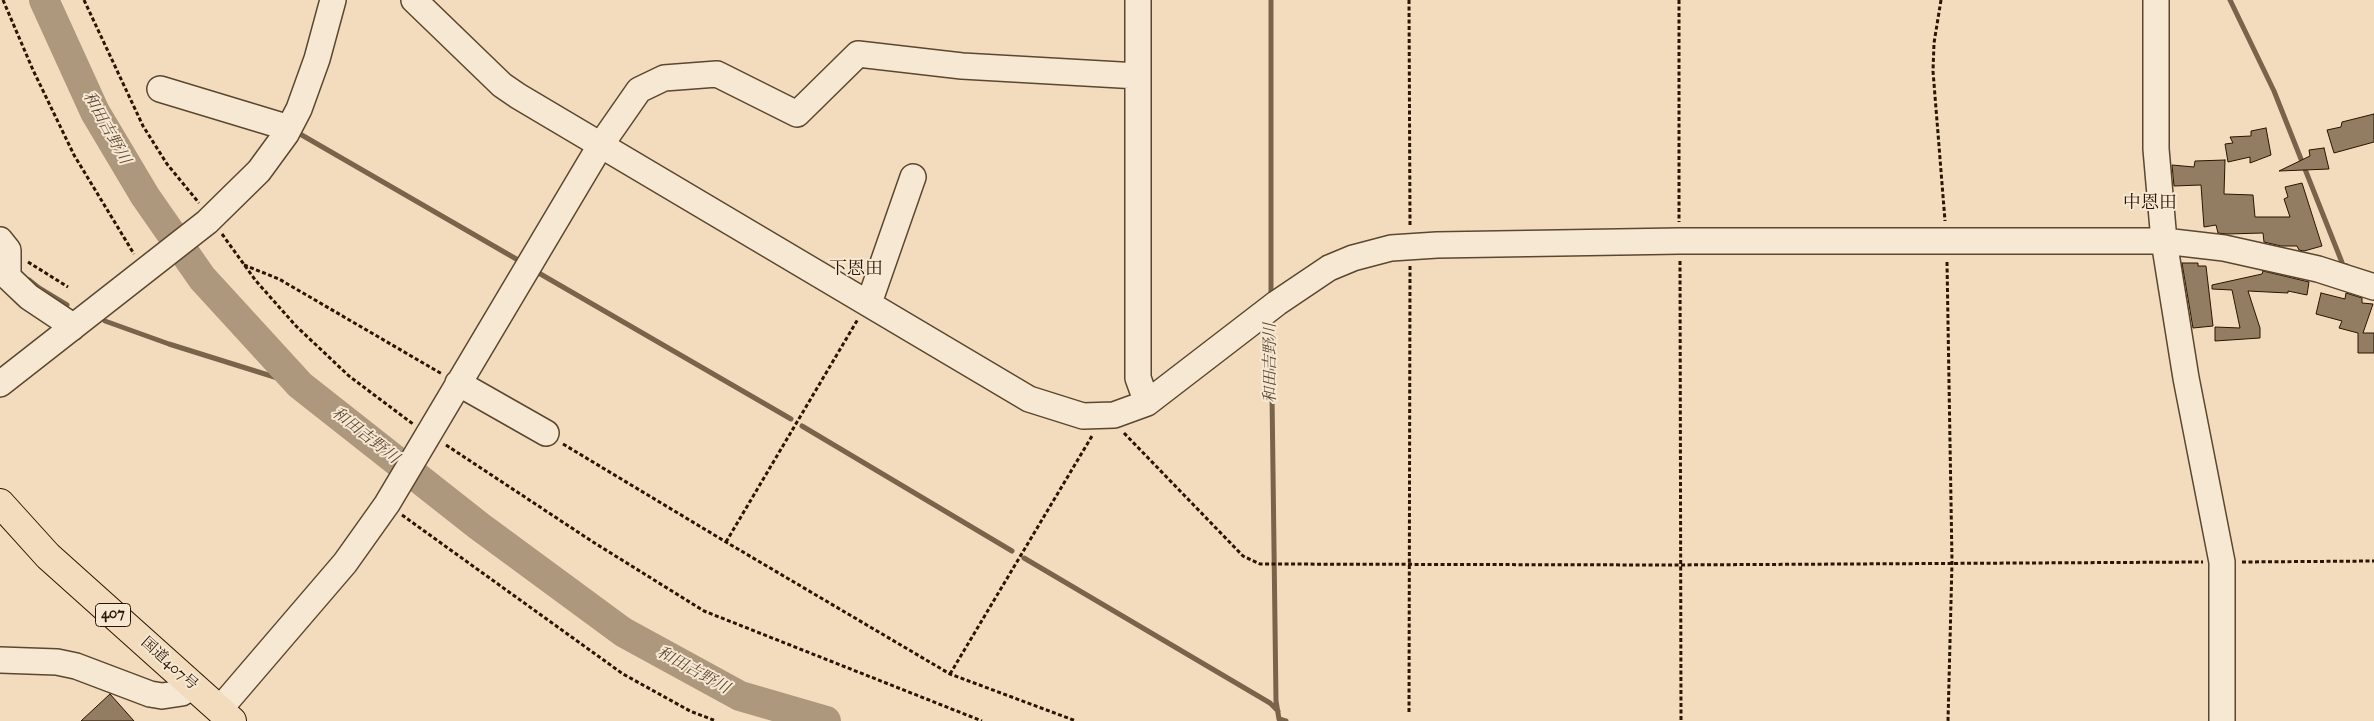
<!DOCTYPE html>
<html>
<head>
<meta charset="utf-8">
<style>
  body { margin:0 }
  canvas { display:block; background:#f2dcbd }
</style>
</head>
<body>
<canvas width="2374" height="721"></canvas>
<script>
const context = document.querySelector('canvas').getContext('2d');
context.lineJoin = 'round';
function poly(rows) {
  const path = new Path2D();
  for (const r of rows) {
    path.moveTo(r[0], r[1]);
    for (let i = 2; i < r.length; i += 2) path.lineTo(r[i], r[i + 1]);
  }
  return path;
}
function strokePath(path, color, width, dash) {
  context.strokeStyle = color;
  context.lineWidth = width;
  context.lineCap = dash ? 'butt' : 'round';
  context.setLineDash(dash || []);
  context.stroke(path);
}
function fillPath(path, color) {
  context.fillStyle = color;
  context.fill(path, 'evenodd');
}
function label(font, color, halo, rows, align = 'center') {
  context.font = font + ' "IM FELL Great Primer","Noto Serif JP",serif';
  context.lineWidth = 4;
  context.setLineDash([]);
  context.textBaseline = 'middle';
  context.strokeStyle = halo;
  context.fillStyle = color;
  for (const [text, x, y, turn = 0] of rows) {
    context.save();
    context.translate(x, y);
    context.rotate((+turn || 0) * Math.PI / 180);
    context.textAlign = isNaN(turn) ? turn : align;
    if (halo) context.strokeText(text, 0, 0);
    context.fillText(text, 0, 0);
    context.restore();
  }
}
const stream = poly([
  [2230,0,2274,91,2343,265,2347,266],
  [300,134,518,260],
  [537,272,791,419],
  [29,280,39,288,67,305],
  [1271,297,1271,0],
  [1271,318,1276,701,1279,719,1286,721],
  [105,321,169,344,300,385],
  [802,426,1012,551],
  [1024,558,1270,703,1278,711]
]);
const river = poly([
  [44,0,95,112,145,196,202,278,300,385,479,526,623,632,740,696,826,721]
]);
const building = poly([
  [2374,114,2374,142,2334,153,2327,130,2341,127,2342,122,2374,114],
  [2266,128,2271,155,2250,163,2250,157,2228,162,2225,144,2233,143,2230,137,2251,136,2251,131,2266,128],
  [2324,148,2329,169,2279,171,2310,156,2309,150,2324,148],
  [2225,160,2224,194,2253,195,2255,217,2290,217,2284,199,2288,197,2285,187,2302,183,2322,246,2304,251,2299,250,2297,246,2281,246,2264,242,2263,233,2227,234,2218,233,2216,225,2204,227,2201,185,2174,186,2172,165,2194,167,2195,161,2225,160],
  [2182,263,2198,263,2198,266,2206,266,2213,326,2193,328,2182,263],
  [2263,271,2309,282,2307,295,2288,291,2288,293,2248,291,2260,328,2260,338,2215,341,2215,327,2240,328,2232,290,2212,289,2212,285,2262,274,2263,271],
  [2321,293,2345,299,2346,293,2362,298,2362,303,2373,304,2363,333,2374,333,2374,353,2358,353,2358,333,2339,328,2342,321,2316,314,2321,293],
  [110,694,134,721,81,721,110,694]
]);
const path = poly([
  [3,0,33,70,74,155,134,254],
  [84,0,143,126,167,164,199,203],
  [1409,0,1410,227],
  [1679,0,1679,222],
  [1941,0,1934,43,1933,71,1945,221],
  [222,234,256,281,296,326,349,376,413,424],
  [1680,261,1681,721],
  [28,262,68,287],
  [1947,262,1952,562,1948,721],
  [244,265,279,279,442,374],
  [1124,433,1243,556,1260,564,1669,565,2203,562],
  [563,444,726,542,950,674,1076,721],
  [446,445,593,542,704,611,982,721],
  [402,515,623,674,690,711,716,721],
  [726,542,858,319],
  [2242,562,2374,561],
  [950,674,1092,436],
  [1409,712,1410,266]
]);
const minor = poly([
  [414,0,502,85,518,96,1029,399,1083,416,1114,415,1147,403,1277,303,1329,268,1353,258,1391,248,1437,245,1679,241,2164,241,2224,248,2318,269,2374,287],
  [1138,0,1138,378,1147,403],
  [2156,0,2156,149,2164,241,2186,378,2222,562,2222,721],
  [160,89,289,128],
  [0,240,8,250,8,277,29,297,65,321,72,328],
  [869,303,913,177],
  [458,383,546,433],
  [0,384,207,222,259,171,286,134,299,109,317,59,333,0],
  [0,660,57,662,76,666,150,694,162,696,182,693,193,685],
  [219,710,345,563,387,504,600,146,639,90,664,78,717,74,797,114,858,54,962,66,1138,76]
]);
const highway = poly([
  [0,503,48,556,232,721]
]);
const shields = [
  [113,615,35]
];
const shieldNames = [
  ["407",113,615]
];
const streetNames = [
  ["国道407号",169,664,42]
];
const waterNames = [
  ["和田吉野川",106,128,61],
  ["和田吉野川",1271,363,-90],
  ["和田吉野川",365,436,38],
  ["和田吉野川",693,671,29]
];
const quarterNames = [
  ["中恩田",2150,204],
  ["下恩田",856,270]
];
strokePath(stream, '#79644b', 5);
strokePath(river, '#ae987d', 30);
fillPath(building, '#927c62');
strokePath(building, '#291500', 1);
strokePath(minor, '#5b472f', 28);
strokePath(highway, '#291500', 30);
strokePath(path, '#291500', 3, [4, 2.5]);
strokePath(minor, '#f7e8d4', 25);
strokePath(highway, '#f2dcbd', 28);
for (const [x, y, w] of shields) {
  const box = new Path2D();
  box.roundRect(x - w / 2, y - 11.5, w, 23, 4);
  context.fillStyle = '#f7e8d4';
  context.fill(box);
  strokePath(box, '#291500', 1);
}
label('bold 14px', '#291500', null, shieldNames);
label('15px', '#291500', '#f7e8d4', streetNames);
label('italic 16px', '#5e4932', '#f7e8d4', waterNames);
label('18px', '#291500', '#f7e8d4', quarterNames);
</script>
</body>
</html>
